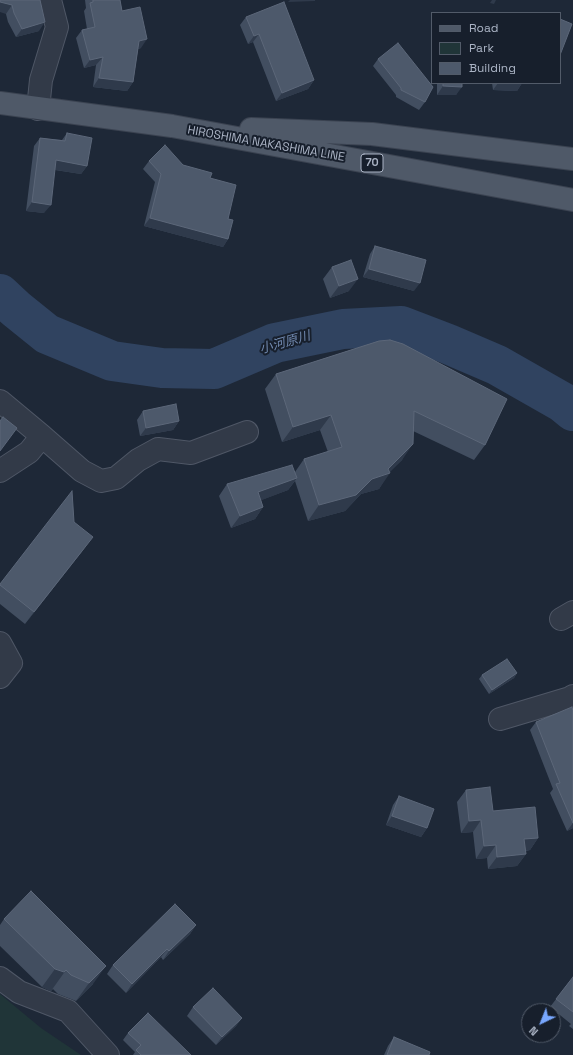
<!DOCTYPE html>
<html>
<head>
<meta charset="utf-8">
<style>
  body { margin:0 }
  #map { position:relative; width:573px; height:1055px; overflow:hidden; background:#1e2837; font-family:"Space Grotesk",sans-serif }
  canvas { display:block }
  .legend { position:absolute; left:431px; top:12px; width:130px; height:72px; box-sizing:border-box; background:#171f2c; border:1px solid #525b69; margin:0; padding:5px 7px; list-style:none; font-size:12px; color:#abb4c5 }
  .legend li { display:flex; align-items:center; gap:8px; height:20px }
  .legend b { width:20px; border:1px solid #525b69 }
  .north { position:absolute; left:521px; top:1003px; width:40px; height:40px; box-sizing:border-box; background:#171f2c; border:1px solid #525b69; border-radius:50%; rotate:223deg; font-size:11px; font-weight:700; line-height:16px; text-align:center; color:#abb4c5 }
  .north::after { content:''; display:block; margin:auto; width:14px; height:18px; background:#78a7fe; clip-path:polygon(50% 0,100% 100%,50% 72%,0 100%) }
</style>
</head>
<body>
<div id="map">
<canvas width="573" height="1055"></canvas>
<ul class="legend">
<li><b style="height:5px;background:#4f5968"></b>Road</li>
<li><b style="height:11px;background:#203538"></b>Park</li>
<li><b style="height:11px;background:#4d596b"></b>Building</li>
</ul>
<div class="north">N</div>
</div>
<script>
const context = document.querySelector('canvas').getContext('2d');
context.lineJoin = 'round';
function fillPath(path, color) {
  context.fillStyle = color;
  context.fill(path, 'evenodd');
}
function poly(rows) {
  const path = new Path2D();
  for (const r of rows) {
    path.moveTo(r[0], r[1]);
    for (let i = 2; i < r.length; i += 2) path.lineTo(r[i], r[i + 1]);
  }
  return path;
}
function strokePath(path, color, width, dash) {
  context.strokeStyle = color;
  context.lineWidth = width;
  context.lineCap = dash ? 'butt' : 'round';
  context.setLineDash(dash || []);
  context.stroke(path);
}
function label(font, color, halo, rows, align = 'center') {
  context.font = font + ' "Space Grotesk","Noto Sans JP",sans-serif';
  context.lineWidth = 4;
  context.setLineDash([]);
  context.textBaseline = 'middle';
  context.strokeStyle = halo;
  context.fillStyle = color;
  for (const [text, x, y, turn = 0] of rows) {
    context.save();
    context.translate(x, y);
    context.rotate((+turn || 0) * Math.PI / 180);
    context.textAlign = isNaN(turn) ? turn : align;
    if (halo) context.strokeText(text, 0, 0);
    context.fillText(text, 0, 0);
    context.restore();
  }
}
const green = poly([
  [0,994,41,1028,81,1055,0,1055]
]);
const river = poly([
  [0,294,16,309,47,334,112,361,162,368,214,369,275,343,343,329,401,326,448,344,497,365,562,402,573,411]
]);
const street = poly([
  [38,109,41,80,57,27,50,0],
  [0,401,42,436,29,452,0,471],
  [42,436,82,471,101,481,116,478,138,460,158,449,191,453,247,432],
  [561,619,573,612],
  [0,643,11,663,0,677],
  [500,719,570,698,573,696],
  [0,978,19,992,68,1011,108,1055]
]);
const primary = poly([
  [0,103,172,126,573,200],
  [251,129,372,134,573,159]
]);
const wall = poly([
  [0,0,40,0,39,31,16,37,8,22,6,14],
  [85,0,120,0,122,11,141,48,138,49,133,82,127,91,93,87,96,65,84,68,76,38,82,30,87,29,84,11,86,8],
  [246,17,314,80,308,89,276,101,253,42,248,44,240,25],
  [378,59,425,102,419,110,396,97,396,95,373,66],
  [437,83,462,83,456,95,437,95],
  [492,83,522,83,517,91,493,90],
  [67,133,87,166,81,174,55,170,44,213,26,211,34,146,40,138,62,140],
  [149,161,183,165,210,178,228,219,228,239,223,247,144,226,155,182,143,169],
  [375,246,414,291,363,277,370,254],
  [332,267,349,291,330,298,323,279],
  [379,341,485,445,474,460,413,431,402,460,389,472,379,489,361,494,345,511,308,521,295,481,288,490,261,500,263,507,255,519,231,528,219,496,227,484,295,472,304,459,328,452,320,430,282,442,265,389,276,374],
  [143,411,179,421,173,430,140,436,137,420],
  [74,522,84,549,25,624,0,604,0,584],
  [517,673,514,678,489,694,479,679,482,675],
  [573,711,573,828,567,831,550,793,553,789,530,730,536,722],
  [466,790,493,811,538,838,530,850,526,851,526,854,517,866,488,869,487,858,476,859,473,832,461,833,457,802],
  [399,796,427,828,421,837,386,825,393,805],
  [4,919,93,984,76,1001,58,994,53,989,51,991,42,987,0,946,0,925],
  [196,925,190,934,163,960,161,957,126,993,107,974,113,965],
  [573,977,573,1029,569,1026,571,1024,550,1007],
  [193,1007,242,1018,236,1026,216,1045,187,1016],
  [128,1033,191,1055,133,1055,135,1052,123,1040],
  [394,1037,429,1055,384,1055,388,1046]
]);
const shadedWall = poly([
  [290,0,315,0,315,1,288,2],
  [492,0,496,0,494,4,490,3],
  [0,2,12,5,6,14,0,12],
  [45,22,39,31,16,37,22,29],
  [259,34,253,42,248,44,254,36],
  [147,39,141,48,133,50,139,41],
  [103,57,96,65,84,68,90,60],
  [99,78,133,82,127,91,93,87],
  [314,80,308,89,276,101,282,93],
  [498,83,522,83,517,91,493,90],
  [443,86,462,87,456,95,437,95],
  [56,160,87,166,81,174,50,169],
  [32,202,51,205,44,213,26,211],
  [150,218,228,239,223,247,144,226],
  [369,269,420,283,414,291,363,277],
  [358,279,349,291,330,298,339,286],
  [331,415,320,430,282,442,293,427],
  [179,421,173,430,140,436,146,428],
  [413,444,402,460,388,474,390,473,379,489,361,494,345,511,308,521,319,505,372,479,388,469],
  [297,478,288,490,249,505,258,492],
  [263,507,255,519,231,528,240,516],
  [93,537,84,549,25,624,34,612],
  [517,673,514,678,489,694,492,690],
  [392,816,427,828,421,837,386,825],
  [481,820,473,832,461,833,469,821],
  [573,823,573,828,567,831],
  [538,838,530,850,516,852,524,839],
  [496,845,487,858,476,859,484,846],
  [526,854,517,866,488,869,497,857],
  [196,925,190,934,163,960,169,951],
  [167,949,161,957,126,993,132,984],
  [106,966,93,984,76,1001,89,983],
  [55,969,66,970,51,991,42,987],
  [242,1018,236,1026,216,1045,222,1037]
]);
const building = poly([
  [0,0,40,0,45,22,22,29,14,13,12,5,0,2,0,0],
  [93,0,120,0,122,11,140,7,147,39,139,41,133,82,99,78,103,57,90,60,82,30,95,27,90,3,93,2,93,0],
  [284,2,314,80,282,93,259,34,254,36,246,17,284,2],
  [560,19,572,24,560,55,560,19],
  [398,43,433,87,425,102,401,90,401,88,378,59,398,43],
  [443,83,462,83,462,87,443,86,443,83],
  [67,133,92,138,87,166,56,160,51,205,32,202,40,138,65,141,67,133],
  [165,145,183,165,212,173,210,178,236,185,228,219,233,220,228,239,150,218,161,174,149,161,165,145],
  [375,246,426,260,420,283,369,269,375,246],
  [351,260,358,279,339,286,332,267,351,260],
  [390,340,403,344,507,399,485,445,414,411,413,444,388,469,390,473,372,479,356,495,319,505,304,459,342,447,331,415,293,427,276,374,379,341,390,340],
  [176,404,179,421,146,428,143,411,176,404],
  [3,417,17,428,0,451,0,421,3,417],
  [292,465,297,478,258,492,263,507,240,516,227,484,292,465],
  [72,491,74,522,93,537,34,612,0,585,0,584,72,491],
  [507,659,517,673,492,690,482,675,507,659],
  [572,707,573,711,573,823,556,784,560,783,536,722,572,707],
  [490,787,493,811,535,807,538,838,524,839,526,854,497,857,496,845,484,846,481,820,469,821,466,790,490,787],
  [399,796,434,809,427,828,392,816,399,796],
  [31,891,106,966,89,983,71,975,66,970,64,972,55,969,4,919,31,891],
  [175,904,196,925,169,951,167,949,132,984,113,965,175,904],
  [573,977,573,1012,556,999,573,977],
  [213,988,242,1018,222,1037,193,1007,213,988],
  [148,1013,191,1055,141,1055,136,1050,141,1045,128,1033,148,1013],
  [394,1037,430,1052,429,1055,387,1055,394,1037]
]);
const shields = [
  [372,163,22]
];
const shieldNames = [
  ["70",372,163]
];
const streetNames = [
  ["HIROSHIMA NAKASHIMA LINE",266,144,10]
];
const waterNames = [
  ["小河原川",285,343,-16]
];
fillPath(green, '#203538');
strokePath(river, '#304360', 40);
strokePath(street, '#4f5766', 24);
strokePath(primary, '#3b4351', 24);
strokePath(street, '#323a48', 22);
strokePath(primary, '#4f5968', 22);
fillPath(wall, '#424e60');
fillPath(shadedWall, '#2f3a4b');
fillPath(building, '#4d596b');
strokePath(building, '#5c6779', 1);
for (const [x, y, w] of shields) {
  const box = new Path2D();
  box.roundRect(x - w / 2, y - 9, w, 18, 3);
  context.fillStyle = '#171f2c';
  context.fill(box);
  strokePath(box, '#abb4c5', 1);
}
label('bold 11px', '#abb4c5', null, shieldNames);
label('12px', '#abb4c5', '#171f2c', streetNames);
label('italic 13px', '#728ab0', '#171f2c', waterNames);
</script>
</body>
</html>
